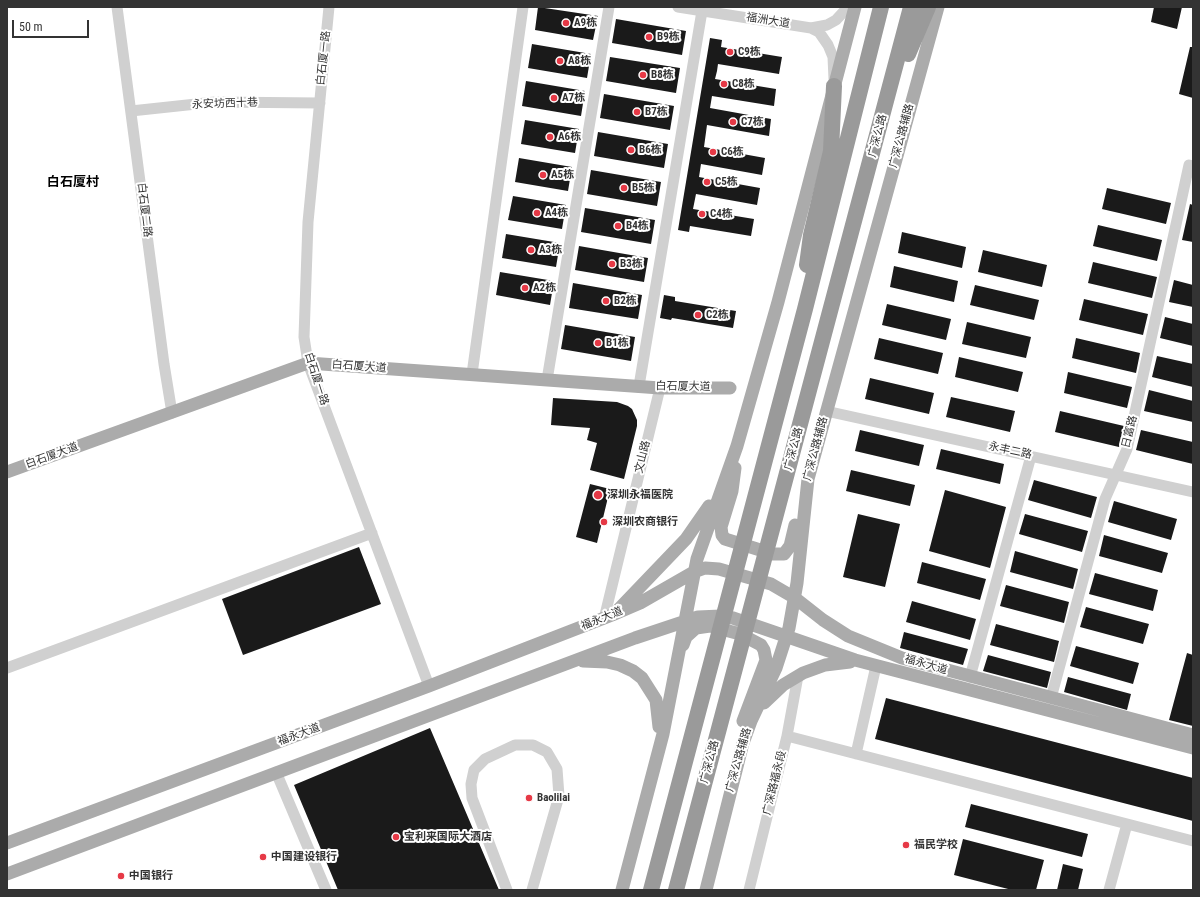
<!DOCTYPE html>
<html>
<head>
<meta charset="utf-8">
<style>
  body { margin:0 }
  #map { position:relative; width:1200px; height:897px; overflow:hidden; background:#fff; font-family:"Roboto Condensed",sans-serif }
  canvas { display:block }
  .frame { position:absolute; inset:0; border:8px solid #333; pointer-events:none }
  .scale { position:absolute; left:12px; top:20px; width:77px; height:18px; box-sizing:border-box; border:2px solid #333; border-top:0; padding-left:5px; font-size:12px; line-height:14px; white-space:nowrap; color:#333; -webkit-text-stroke:3px #fff; paint-order:stroke }
</style>
</head>
<body>
<div id="map">
<canvas width="1200" height="897"></canvas>
<div class="frame"></div>
<div class="scale">50 m</div>
</div>
<script>
const context = document.querySelector('canvas').getContext('2d');
context.lineJoin = 'round';
function fillPath(path, color) {
  context.fillStyle = color;
  context.fill(path, 'evenodd');
}
function poly(rows) {
  const path = new Path2D();
  for (const r of rows) {
    path.moveTo(r[0], r[1]);
    for (let i = 2; i < r.length; i += 2) path.lineTo(r[i], r[i + 1]);
  }
  return path;
}
function strokePath(path, color, width, dash) {
  context.strokeStyle = color;
  context.lineWidth = width;
  context.lineCap = dash ? 'butt' : 'round';
  context.setLineDash(dash || []);
  context.stroke(path);
}
function label(font, color, halo, rows, align = 'center') {
  context.font = font + ' "Roboto Condensed","Noto Sans SC",sans-serif';
  context.lineWidth = 4;
  context.setLineDash([]);
  context.textBaseline = 'middle';
  context.strokeStyle = halo;
  context.fillStyle = color;
  for (const [text, x, y, turn = 0] of rows) {
    context.save();
    context.translate(x, y);
    context.rotate((+turn || 0) * Math.PI / 180);
    context.textAlign = isNaN(turn) ? turn : align;
    if (halo) context.strokeText(text, 0, 0);
    context.fillText(text, 0, 0);
    context.restore();
  }
}
const building = poly([
  [538,7,598,16,593,40,535,30],
  [1154,7,1182,7,1177,29,1151,22],
  [616,19,686,31,682,55,612,43],
  [710,38,722,40,721,47,782,57,779,74,718,64,717,71,715,79,776,89,774,106,712,96,710,108,771,119,769,136,707,125,704,147,765,158,762,175,701,164,699,177,760,188,757,205,696,194,693,209,754,219,751,236,690,226,689,232,678,230],
  [532,44,591,54,587,78,528,68],
  [1190,47,1193,47,1193,98,1179,94],
  [610,57,680,68,676,93,606,81],
  [526,81,585,91,581,116,522,106],
  [604,94,674,106,670,130,600,118],
  [525,120,579,129,575,153,521,144],
  [598,132,668,144,664,168,594,156],
  [519,158,572,167,568,191,515,182],
  [591,170,661,182,657,206,587,194],
  [1107,188,1171,203,1166,224,1102,209],
  [513,196,566,205,562,229,508,220],
  [1190,204,1193,205,1193,242,1182,240],
  [585,208,655,220,651,244,581,232],
  [1098,225,1162,240,1157,261,1093,246],
  [902,232,966,247,962,268,898,253],
  [506,234,560,243,556,267,502,258],
  [579,246,648,258,644,282,575,270],
  [983,250,1047,265,1042,287,978,272],
  [1093,262,1157,277,1152,298,1088,283],
  [894,266,958,281,954,302,890,287],
  [500,272,554,281,550,305,496,295],
  [1174,280,1193,285,1193,307,1169,302],
  [573,283,642,295,638,319,569,308],
  [975,285,1039,300,1034,320,970,305],
  [664,295,675,297,675,301,736,311,733,328,672,318,671,320,660,318],
  [1084,299,1148,314,1143,335,1079,320],
  [887,304,951,319,946,340,882,325],
  [1165,317,1193,324,1193,346,1160,338],
  [967,322,1031,337,1026,358,962,344],
  [565,325,635,337,631,361,561,349],
  [879,338,943,353,938,374,874,359],
  [1076,338,1140,353,1136,373,1072,358],
  [1157,356,1193,364,1193,387,1152,377],
  [959,357,1023,372,1018,392,955,377],
  [1068,372,1132,387,1127,408,1064,393],
  [870,378,934,393,929,414,865,399],
  [1149,390,1193,401,1193,422,1144,411],
  [951,397,1015,411,1010,432,946,417],
  [553,398,617,402,628,406,632,409,637,420,637,426,624,479,590,470,597,443,587,440,590,428,551,425],
  [1060,411,1124,426,1119,447,1055,432],
  [860,430,924,445,919,466,855,451],
  [1141,430,1193,442,1193,464,1136,450],
  [941,449,1004,464,1000,484,936,469],
  [851,470,915,485,910,506,846,491],
  [1034,480,1097,497,1091,518,1028,500],
  [590,484,610,489,597,543,576,537],
  [945,490,1006,507,990,568,929,551],
  [1114,501,1177,519,1171,540,1108,522],
  [858,514,900,524,885,587,843,577],
  [1025,514,1088,531,1082,552,1019,534],
  [1104,535,1168,553,1162,573,1099,556],
  [359,547,381,604,243,655,222,599],
  [1015,551,1078,569,1073,589,1010,572],
  [922,562,986,579,980,600,917,583],
  [1095,573,1158,590,1153,611,1089,594],
  [1006,585,1069,602,1064,623,1000,606],
  [912,601,976,619,970,640,906,622],
  [1086,607,1149,624,1143,644,1080,627],
  [996,624,1059,641,1054,662,990,645],
  [904,632,968,649,963,665,900,648],
  [1076,646,1139,663,1133,684,1070,666],
  [1187,653,1193,655,1193,726,1169,720],
  [988,655,1051,672,1047,688,983,671],
  [1068,677,1131,694,1127,710,1064,692],
  [886,698,1193,778,1193,821,875,739],
  [430,728,499,890,338,890,294,785],
  [971,804,1088,834,1082,857,965,827],
  [963,839,1044,860,1036,890,1012,890,954,875],
  [1063,864,1083,869,1078,890,1057,890]
]);
const minor = poly([
  [117,7,164,364,172,413],
  [329,7,308,222,304,337,308,363,429,686],
  [678,7,811,28,827,25,836,20,848,7],
  [811,28,819,32,828,45,833,57,834,79],
  [131,111,215,102,320,103],
  [472,374,523,7],
  [547,380,609,7],
  [639,386,702,11],
  [826,411,1193,492],
  [604,619,660,388],
  [7,668,372,533],
  [970,677,1031,456],
  [1051,698,1105,499,1127,449,1189,165,1193,166],
  [787,736,1193,841],
  [856,754,876,666],
  [276,772,326,890],
  [507,890,472,798,471,784,474,770,485,759,515,745,533,745,547,752,557,769,559,796,532,890],
  [749,890,787,736,798,676],
  [1109,890,1127,824]
]);
const major = poly([
  [735,468,732,491,721,527,722,535,725,539,773,554,784,554,790,546,795,525],
  [7,472,308,363,660,388,730,388],
  [618,610,686,539,709,506],
  [683,645,686,637,696,628,710,626,740,634,761,645,764,650,766,660,743,721],
  [583,661,607,662,620,665,633,671,642,678,656,700,659,727],
  [764,703,783,685,803,673,825,665,850,662],
  [7,843,429,686,612,615,640,603,694,572,705,568,719,569,771,584,795,598,823,620,848,636,902,658,1193,735],
  [7,874,635,638,698,617,721,616,733,618,855,660,1193,748],
  [622,890,663,734,697,559,737,446,778,302,855,7],
  [706,890,743,743,751,721,776,668,789,628,797,583,808,479,938,7]
]);
const highway = poly([
  [908,54,928,7],
  [807,265,811,235,831,151,834,86],
  [651,890,805,309,881,7],
  [676,890,911,7]
]);
const markers = [
  [566,23,4,"#e63946"],
  [649,37,4,"#e63946"],
  [730,52,4,"#e63946"],
  [560,61,4,"#e63946"],
  [643,75,4,"#e63946"],
  [724,84,4,"#e63946"],
  [554,98,4,"#e63946"],
  [637,112,4,"#e63946"],
  [733,122,4,"#e63946"],
  [550,137,4,"#e63946"],
  [631,150,4,"#e63946"],
  [713,152,4,"#e63946"],
  [543,175,4,"#e63946"],
  [707,182,4,"#e63946"],
  [624,188,4,"#e63946"],
  [537,213,4,"#e63946"],
  [702,214,4,"#e63946"],
  [618,226,4,"#e63946"],
  [531,250,4,"#e63946"],
  [612,264,4,"#e63946"],
  [525,288,4,"#e63946"],
  [606,301,4,"#e63946"],
  [698,315,4,"#e63946"],
  [598,343,4,"#e63946"],
  [598,495,5,"#e63946"],
  [604,522,4,"#e63946"],
  [529,798,4,"#e63946"],
  [396,837,4,"#e63946"],
  [906,845,4,"#e63946"],
  [263,857,4,"#e63946"],
  [121,876,4,"#e63946"]
];
const streetNames = [
  ["福洲大道",768,21,9],
  ["白石厦一路",324,58,-84],
  ["永安坊西十巷",225,104,-2],
  ["广深公路",878,136,-75],
  ["广深公路辅路",902,136,-75],
  ["白石厦二路",144,210,83],
  ["白石厦大道",359,367,4],
  ["白石厦一路",316,379,72],
  ["白石厦大道",683,387,1],
  ["日富路",1130,432,-76],
  ["广深公路",794,449,-75],
  ["广深公路辅路",816,449,-75],
  ["永丰二路",1010,451,12],
  ["白石厦大道",52,456,-20],
  ["文山路",643,457,-76],
  ["福永大道",602,619,-22],
  ["福永大道",926,665,16],
  ["福永大道",299,735,-20],
  ["广深公路辅路",739,760,-74],
  ["广深公路",710,762,-75],
  ["广深路福永段",775,783,-76]
];
const poiNames = [
  ["A9栋",574,23],
  ["B9栋",657,37],
  ["C9栋",738,52],
  ["A8栋",568,61],
  ["B8栋",651,75],
  ["C8栋",732,84],
  ["A7栋",562,98],
  ["B7栋",645,112],
  ["C7栋",741,122],
  ["A6栋",558,137],
  ["B6栋",639,150],
  ["C6栋",721,152],
  ["A5栋",551,175],
  ["C5栋",715,182],
  ["B5栋",632,188],
  ["A4栋",545,213],
  ["C4栋",710,214],
  ["B4栋",626,226],
  ["A3栋",539,250],
  ["B3栋",620,264],
  ["A2栋",533,288],
  ["B2栋",614,301],
  ["C2栋",706,315],
  ["B1栋",606,343],
  ["深圳永福医院",607,495],
  ["深圳农商银行",612,522],
  ["Baolilai",537,798],
  ["宝利来国际大酒店",404,837],
  ["福民学校",914,845],
  ["中国建设银行",271,857],
  ["中国银行",129,876]
];
const quarterNames = [
  ["白石厦村",73,183]
];
fillPath(building, '#1a1a1a');
strokePath(minor, '#d0d0d0', 11);
strokePath(major, '#ababab', 13);
strokePath(highway, '#9a9a9a', 16);
for (const [x, y, r, color] of markers) {
  const dot = new Path2D();
  dot.arc(x, y, r, 0, 2 * Math.PI);
  context.fillStyle = color;
  context.fill(dot);
  strokePath(dot, '#fff', 1.5);
}
label('11px', '#333', '#fff', streetNames);
label('bold 11px', '#333', '#fff', poiNames, 'left');
label('bold 13px', '#000', '#fff', quarterNames);
</script>
</body>
</html>
